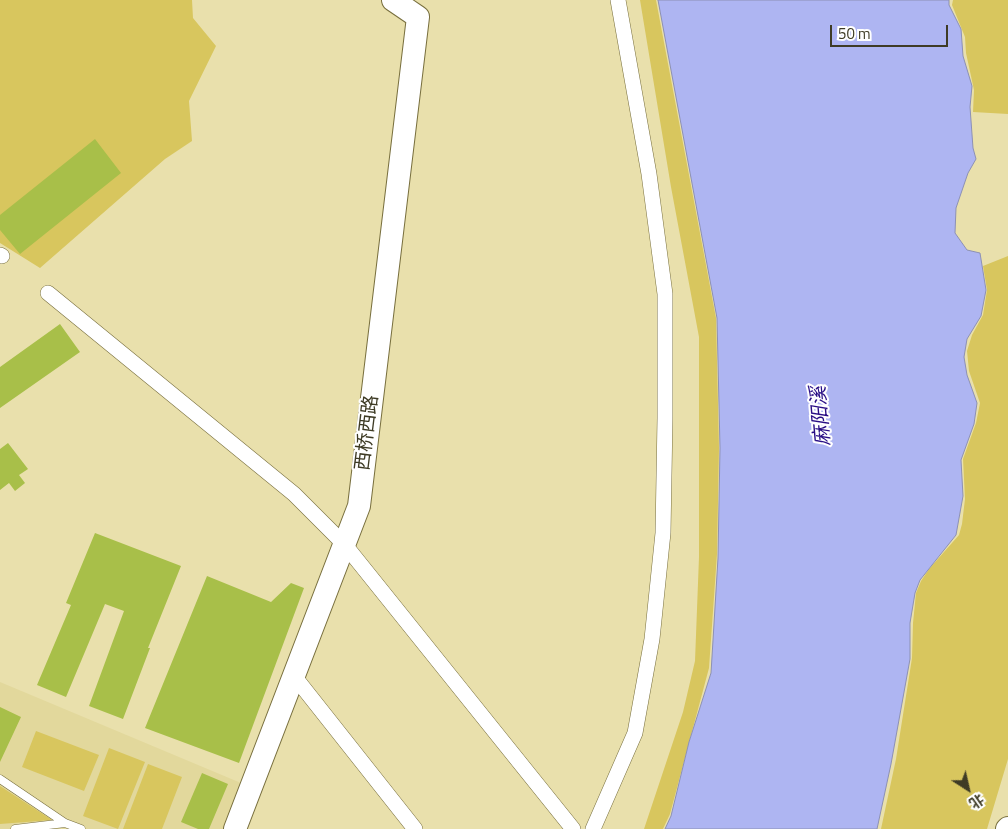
<!DOCTYPE html>
<html>
<head>
<meta charset="utf-8">
<style>
  body { margin:0 }
  #map { position:relative; width:1008px; height:829px; overflow:hidden; background:#e9e0ac; font-family:"Titillium Web","Noto Sans SC",sans-serif }
  canvas { display:block }
  .north { position:absolute; left:943px; top:764px; width:50px; height:50px; -webkit-text-stroke:4px #fff; paint-order:stroke; rotate:145deg; font-size:14px; font-weight:700; line-height:20px; text-align:center; color:#3e3b25 }
  .north::after { content:''; display:block; margin:auto; width:18px; height:22px; background:#3e3b25; clip-path:polygon(50% 0,100% 100%,50% 72%,0 100%) }
  .scale { position:absolute; left:830px; top:25px; width:118px; height:22px; box-sizing:border-box; border:2px solid #3e3b25; border-top:0; padding-left:6px; font-size:15px; line-height:18px; white-space:nowrap; color:#3e3b25; -webkit-text-stroke:4px #fff; paint-order:stroke }
</style>
</head>
<body>
<div id="map">
<canvas width="1008" height="829"></canvas>
<div class="north">北</div>
<div class="scale">50 m</div>
</div>
<script>
const context = document.querySelector('canvas').getContext('2d');
context.lineJoin = 'round';
function fillPath(path, color) {
  context.fillStyle = color;
  context.fill(path, 'evenodd');
}
function poly(rows) {
  const path = new Path2D();
  for (const r of rows) {
    path.moveTo(r[0], r[1]);
    for (let i = 2; i < r.length; i += 2) path.lineTo(r[i], r[i + 1]);
  }
  return path;
}
function strokePath(path, color, width, dash) {
  context.strokeStyle = color;
  context.lineWidth = width;
  context.lineCap = dash ? 'butt' : 'round';
  context.setLineDash(dash || []);
  context.stroke(path);
}
function label(font, color, halo, rows, align = 'center') {
  context.font = font + ' "Titillium Web","Noto Sans SC",sans-serif';
  context.lineWidth = 4;
  context.setLineDash([]);
  context.textBaseline = 'middle';
  context.strokeStyle = halo;
  context.fillStyle = color;
  for (const [text, x, y, turn = 0] of rows) {
    context.save();
    context.translate(x, y);
    context.rotate((+turn || 0) * Math.PI / 180);
    context.textAlign = isNaN(turn) ? turn : align;
    if (halo) context.strokeText(text, 0, 0);
    context.fillText(text, 0, 0);
    context.restore();
  }
}
const built = poly([
  [0,682,241,783,223,829,0,829]
]);
const green = poly([
  [0,0,192,0,193,18,216,46,189,101,192,141,165,159,40,268,0,243],
  [640,0,656,0,716,318,719,448,717,554,709,668,670,814,663,829,644,829,683,712,695,661,699,557,699,337,671,187],
  [953,0,1008,0,1008,114,973,112,974,90,966,53,965,37,952,5],
  [1008,256,1008,759,987,829,881,829,896,759,912,658,913,623,916,593,921,581,929,569,959,535,962,524,965,499,963,459,976,423,980,403,969,371,967,351,972,335,983,315,987,290,983,266],
  [36,731,99,755,84,791,22,767],
  [109,748,145,762,118,829,83,816],
  [148,764,182,777,162,829,123,829],
  [0,786,52,820,0,824]
]);
const water = poly([
  [658,0,949,0,949,5,961,29,963,56,972,86,970,107,973,148,976,159,968,173,956,208,955,233,967,250,980,253,986,290,981,316,967,339,964,357,967,375,977,403,974,424,961,460,963,496,956,535,920,580,915,593,910,623,910,659,891,764,877,829,665,829,671,816,689,742,711,673,718,558,720,448,717,318,658,0]
]);
const building = poly([
  [95,139,121,173,20,254,0,230,0,215],
  [60,324,80,352,0,408,0,367],
  [8,443,28,469,19,475,25,483,15,491,9,483,0,490,0,449],
  [95,533,181,566,148,648,150,648,123,719,89,706,124,611,105,604,66,697,37,685,71,605,66,603],
  [207,576,271,602,291,583,304,588,239,763,145,728],
  [0,707,21,717,0,762],
  [202,773,228,784,209,829,198,829,181,822]
]);
const lane = poly([
  [0,779,65,823,81,829],
  [15,829,65,823]
]);
const street = poly([
  [0,255,2,256],
  [48,293,294,494,345,545,573,829],
  [294,676,415,829],
  [593,829,635,733,652,639,663,533,665,418,665,294,649,174,618,0]
]);
const secondary = poly([
  [235,829,359,506,418,17,393,0],
  [1007,829,1008,828]
]);
const streetNames = [
  ["西桥西路",368,433,-83]
];
const waterNames = [
  ["麻阳溪",822,416,-95]
];
fillPath(built, '#e2d89c');
fillPath(green, '#d8c65e');
fillPath(water, '#aeb5f2');
strokePath(water, '#8c90b4', 1);
fillPath(building, '#a8bf49');
strokePath(lane, '#786f3e', 9);
strokePath(street, '#786f3e', 16);
strokePath(secondary, '#786f3e', 24);
strokePath(lane, '#fff', 8);
strokePath(street, '#fff', 15);
strokePath(secondary, '#fff', 22);
label('19px', '#3e3b25', '#fff', streetNames);
label('italic 20px', '#290e85', '#fff', waterNames);
</script>
</body>
</html>
